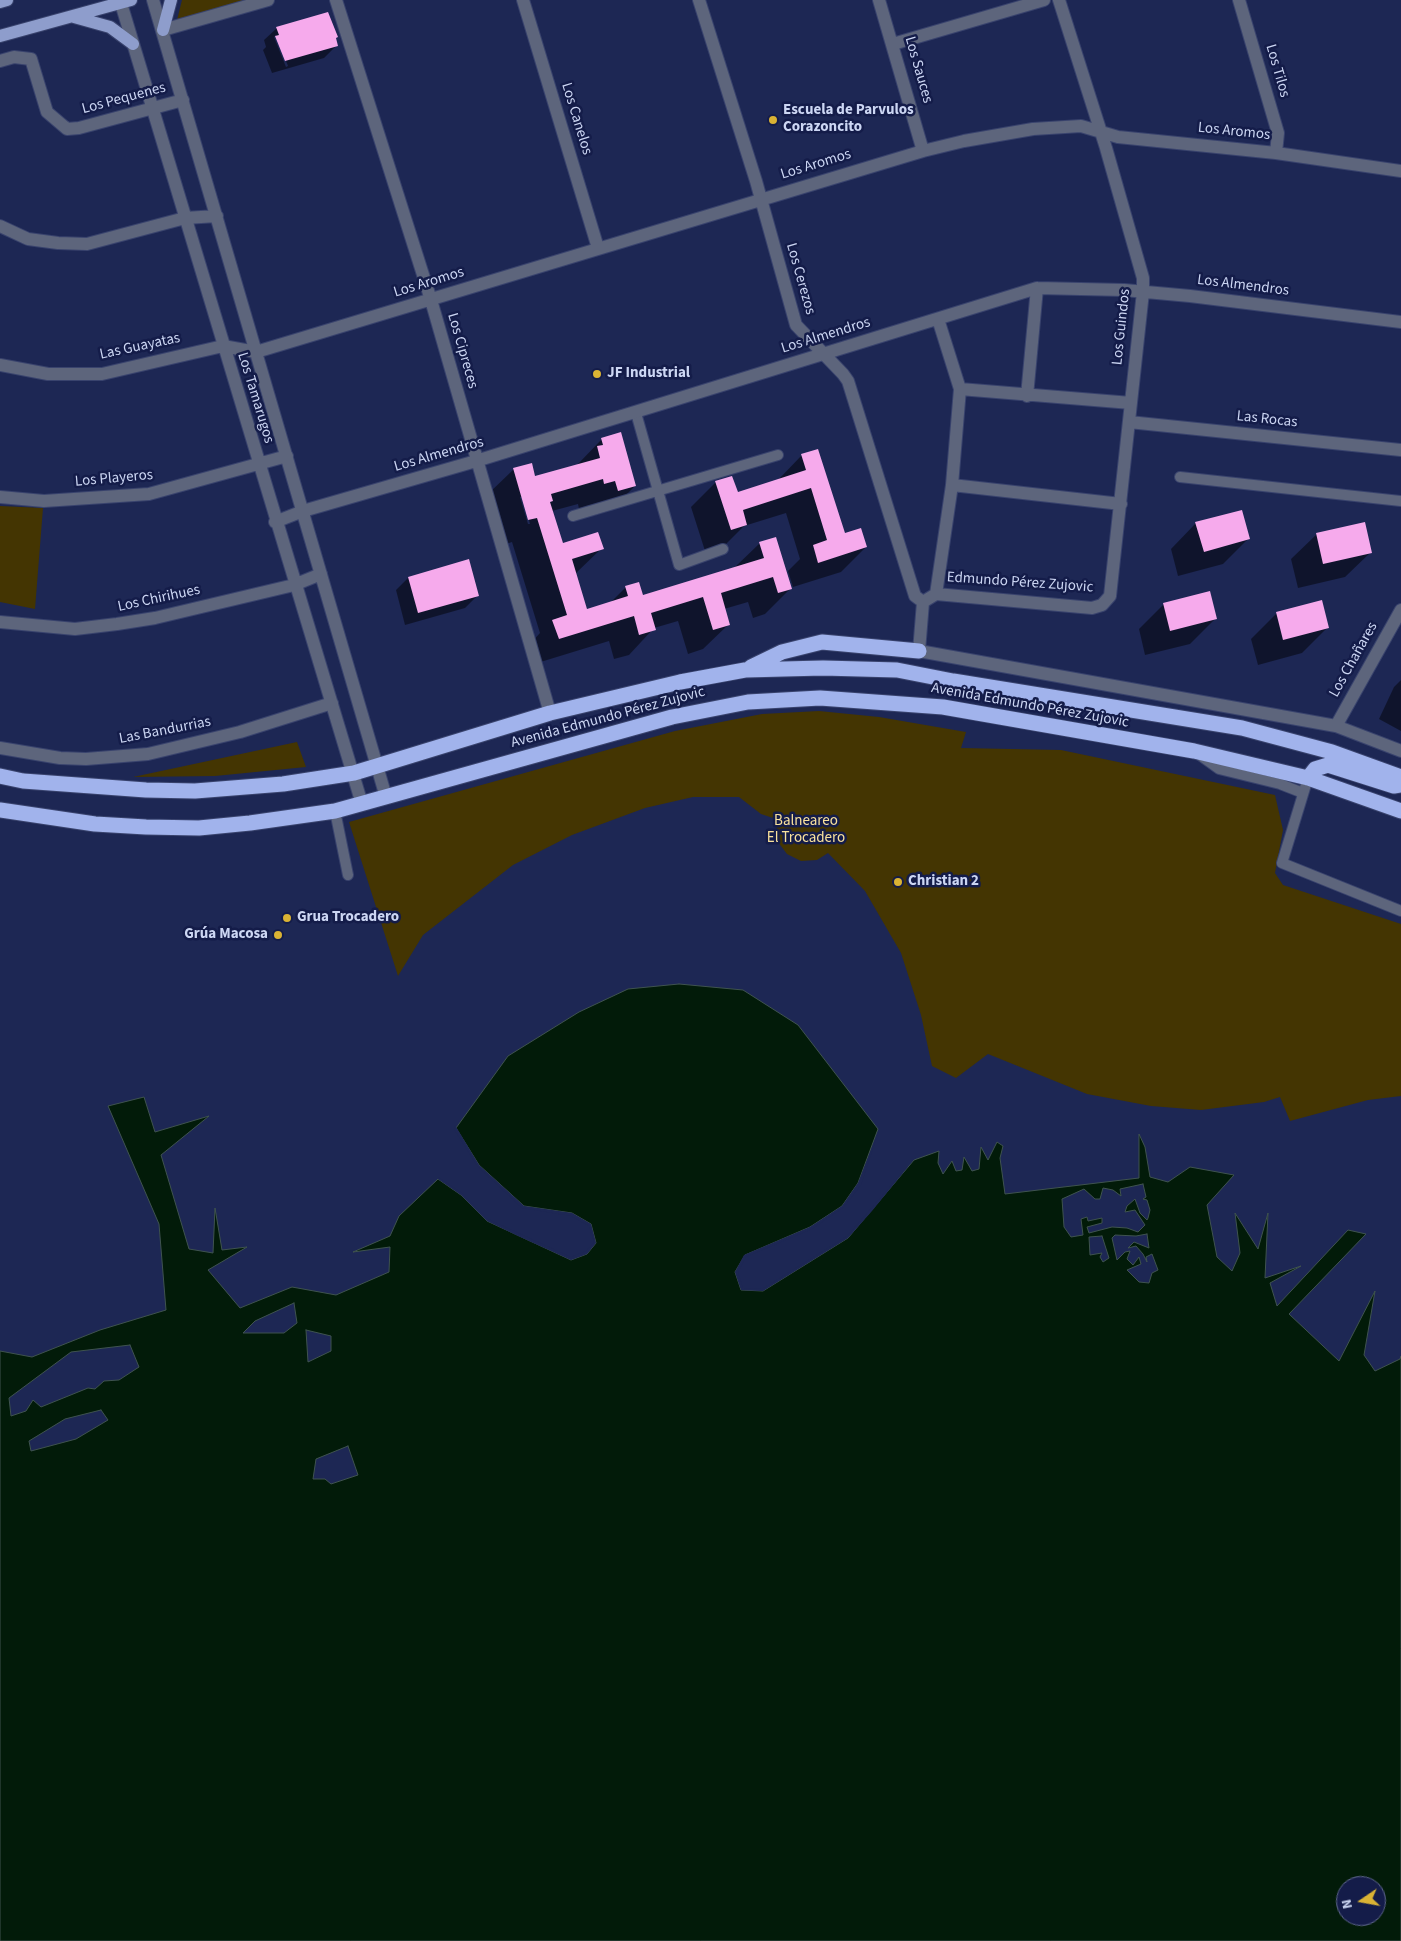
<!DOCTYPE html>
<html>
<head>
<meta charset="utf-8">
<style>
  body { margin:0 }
  #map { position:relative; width:1401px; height:1941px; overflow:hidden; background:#1d2754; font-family:"Source Sans 3",sans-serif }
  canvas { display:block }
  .north { position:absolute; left:1336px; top:1876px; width:50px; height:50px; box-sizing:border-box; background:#141c49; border:1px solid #5e668d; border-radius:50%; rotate:258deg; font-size:14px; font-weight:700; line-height:20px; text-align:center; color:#ccd6f3 }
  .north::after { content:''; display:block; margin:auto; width:18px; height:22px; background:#dab334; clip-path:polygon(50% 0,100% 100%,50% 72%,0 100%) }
</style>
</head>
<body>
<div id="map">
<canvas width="1401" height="1941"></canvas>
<div class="north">N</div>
</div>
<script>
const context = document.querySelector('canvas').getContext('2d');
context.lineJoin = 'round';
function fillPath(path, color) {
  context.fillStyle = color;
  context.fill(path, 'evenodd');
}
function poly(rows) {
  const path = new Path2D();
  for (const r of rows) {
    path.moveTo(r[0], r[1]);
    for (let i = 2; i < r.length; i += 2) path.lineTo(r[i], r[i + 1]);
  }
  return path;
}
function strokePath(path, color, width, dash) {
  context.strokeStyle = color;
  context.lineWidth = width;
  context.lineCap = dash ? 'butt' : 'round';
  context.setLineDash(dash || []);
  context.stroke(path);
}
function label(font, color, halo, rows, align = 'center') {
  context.font = font + ' "Source Sans 3",sans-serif';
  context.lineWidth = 5;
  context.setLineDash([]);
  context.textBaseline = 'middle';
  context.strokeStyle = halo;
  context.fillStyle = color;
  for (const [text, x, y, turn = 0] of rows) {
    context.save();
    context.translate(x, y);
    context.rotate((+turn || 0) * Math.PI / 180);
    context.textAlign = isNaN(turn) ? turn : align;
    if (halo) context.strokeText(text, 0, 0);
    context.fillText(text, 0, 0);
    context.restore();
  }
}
const green = poly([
  [182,0,249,0,176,24],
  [0,506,43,508,35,609,0,602],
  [819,711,879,717,966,732,961,748,1061,750,1275,795,1283,830,1275,873,1283,885,1401,924,1401,1096,1368,1100,1290,1121,1280,1097,1264,1102,1201,1110,1151,1106,1087,1094,988,1054,956,1078,932,1066,921,1015,901,953,865,891,828,853,817,860,801,861,787,854,778,842,776,819,761,814,739,797,693,797,645,808,572,835,513,865,423,935,398,976,349,822,675,731,762,714],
  [297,742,306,767,215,776,133,777]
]);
const water = poly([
  [679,984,743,990,798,1025,878,1129,858,1183,842,1206,810,1227,745,1255,735,1272,741,1290,763,1291,848,1238,914,1160,939,1151,938,1163,943,1174,952,1161,956,1171,962,1170,964,1157,972,1171,979,1169,981,1147,988,1160,997,1142,1003,1146,1000,1158,1005,1194,1139,1178,1139,1134,1145,1147,1150,1177,1168,1182,1190,1167,1234,1175,1207,1205,1217,1257,1232,1271,1240,1253,1235,1213,1258,1249,1268,1213,1265,1278,1301,1266,1270,1283,1277,1306,1348,1230,1366,1234,1289,1314,1339,1361,1375,1291,1364,1355,1375,1371,1400,1359,1401,1356,1401,1941,0,1941,0,1351,32,1357,100,1330,166,1310,159,1224,108,1106,144,1097,155,1132,209,1116,161,1155,189,1249,213,1253,215,1208,222,1250,247,1247,208,1270,240,1308,292,1287,336,1295,389,1272,390,1247,353,1252,390,1236,399,1216,438,1179,461,1195,487,1221,571,1260,587,1254,596,1243,591,1224,572,1213,524,1206,479,1165,456,1128,508,1056,579,1012,628,989,679,984],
  [1143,1184,1146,1197,1143,1199,1147,1200,1150,1210,1148,1218,1147,1220,1140,1213,1135,1199,1127,1206,1125,1212,1135,1210,1145,1225,1138,1232,1127,1228,1112,1227,1089,1233,1087,1227,1102,1223,1102,1218,1088,1221,1087,1217,1081,1219,1083,1235,1071,1237,1064,1227,1062,1199,1084,1189,1095,1199,1100,1199,1103,1188,1113,1190,1121,1196,1120,1189,1143,1184],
  [1147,1234,1149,1248,1134,1242,1128,1248,1136,1246,1143,1254,1147,1262,1146,1257,1152,1254,1158,1270,1152,1273,1149,1283,1139,1282,1127,1270,1141,1264,1139,1257,1133,1265,1127,1259,1130,1251,1125,1252,1117,1260,1112,1238,1115,1235,1136,1236,1147,1234],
  [1102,1236,1109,1258,1103,1262,1100,1257,1102,1253,1090,1255,1089,1237,1102,1236],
  [294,1303,297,1323,284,1333,243,1333,255,1321,294,1303],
  [306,1330,331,1336,331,1351,308,1362,306,1330],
  [130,1345,139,1367,119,1380,104,1381,95,1389,88,1388,41,1407,33,1400,26,1411,11,1416,9,1398,71,1352,130,1345],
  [101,1410,108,1420,76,1439,31,1451,29,1441,65,1419,101,1410],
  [348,1446,358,1475,331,1484,325,1479,313,1479,316,1459,348,1446],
  [1346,1886,1376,1886,1376,1916,1346,1916,1346,1886]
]);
const pier = poly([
  [455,1125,479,1165,524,1206,572,1213,591,1224,596,1243,587,1254,571,1260,518,1236,487,1221,461,1195,438,1179,438,1177,462,1193,488,1219,571,1257,586,1251,594,1242,589,1226,571,1216,522,1208,477,1166,454,1129],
  [880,1127,861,1185,844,1207,812,1229,746,1257,738,1272,743,1288,762,1289,847,1236,916,1157,872,1211,848,1238,763,1291,741,1290,735,1272,744,1255,810,1227,842,1206,858,1183]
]);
const shadow = poly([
  [277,28,334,39,336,46,324,58,272,73,263,50,266,47,264,40],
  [276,35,288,66,286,67,274,37],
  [602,439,635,486,610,511,593,516,590,505,579,509,578,504,552,511,562,544,602,548,575,574,587,610,610,603,625,588,638,584,642,596,734,568,760,543,790,589,765,614,753,618,748,602,724,609,729,624,703,649,688,654,678,621,654,628,629,655,614,659,609,641,534,664,528,646,540,633,512,542,503,545,488,494,514,469,534,477,577,465],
  [520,497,523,497,530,524,528,524],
  [802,455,844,535,866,547,841,572,793,587,788,571,800,559,786,513,744,526,721,549,706,554,691,507,716,482,737,493,777,481],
  [1196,523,1248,539,1223,564,1178,576,1171,549],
  [1317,534,1371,552,1345,577,1298,588,1291,559],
  [468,561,477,596,465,608,405,625,396,590,408,578],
  [1321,602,1327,628,1302,653,1258,665,1251,639,1276,614],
  [1164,604,1215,619,1190,644,1145,655,1139,629],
  [1401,680,1401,731,1379,719,1394,687]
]);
const building = poly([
  [328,12,338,37,336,38,338,46,285,61,275,36,279,35,276,27],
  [621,432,636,486,618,491,615,481,604,484,603,479,551,494,553,501,550,502,563,543,598,532,604,549,572,559,587,609,628,596,625,586,639,582,643,595,764,558,759,542,776,537,792,589,778,593,773,577,721,593,730,625,713,630,703,597,651,613,656,630,639,635,634,616,559,639,552,620,567,615,537,518,528,520,513,468,532,463,535,476,600,458,597,446,603,445,601,438],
  [818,449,845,533,861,528,867,547,818,563,813,545,827,540,811,488,743,510,747,525,731,530,715,481,732,476,738,492,806,470,801,454],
  [1242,510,1250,539,1204,552,1195,522],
  [1365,522,1372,553,1323,564,1316,533],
  [469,559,479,596,418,613,408,577],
  [1210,591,1217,619,1170,631,1163,603],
  [1322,600,1329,628,1283,640,1276,612]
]);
const lane = poly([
  [636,413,679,565,723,549],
  [1180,477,1401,501],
  [573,516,778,455],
  [1201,756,1219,769,1280,784,1303,793],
  [1308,778,1282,863,1401,911],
  [335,811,348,875]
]);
const street = poly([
  [120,0,362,804],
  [153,0,386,797],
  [336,0,431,300,550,713],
  [523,0,598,248],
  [699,0,756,181,796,325,843,374,848,381,915,596,923,602],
  [879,0,923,151],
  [1239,0,1278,133,1276,153],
  [163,30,268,0],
  [893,44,1044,0],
  [0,61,14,57,31,59,47,112,67,129,79,128,183,100],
  [0,226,28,239,58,243,87,244,185,218,217,216],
  [938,319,960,389,952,485,936,594,923,602,919,651,1336,726,1401,751],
  [0,365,48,374,102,374,223,346,256,352,923,151,964,141,1033,129,1081,126,1118,137,1276,153,1401,171],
  [960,389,1131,403],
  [1027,396,1037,288],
  [1129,422,1401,450],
  [952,485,1121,504],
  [0,497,44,501,149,494,287,456],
  [275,522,303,511,476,461,1037,288,1124,290,1190,296,1401,322],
  [936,594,1092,608,1102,605,1110,596,1143,292,1143,278,1106,148,1059,0],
  [0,622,75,629,117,624,155,618,294,585,321,574],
  [1336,726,1401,610],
  [0,748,60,758,86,759,148,754,240,732,332,703]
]);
const primary = poly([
  [0,2,7,0],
  [74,17,110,27,133,44],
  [163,30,171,0],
  [0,36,131,0]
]);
const highway = poly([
  [751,667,782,652,822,642,919,651],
  [0,776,23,781,146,790,195,791,283,784,354,773,550,713,680,682,745,670,823,668,897,670,953,681,1242,728,1332,752,1401,777],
  [1308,778,1315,769,1328,765,1394,786,1401,785],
  [0,810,95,824,146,827,199,828,250,823,335,811,672,717,748,702,820,698,943,707,1194,751,1308,778,1401,811]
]);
const markers = [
  [773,120,5,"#dab334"],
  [597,374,5,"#dab334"],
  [898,882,5,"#dab334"],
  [287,918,5,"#dab334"],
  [278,935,5,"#dab334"]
];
const streetNames = [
  ["Los Sauces",918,70,74],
  ["Los Tilos",1277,71,74],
  ["Los Pequenes",124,99,-15],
  ["Los Canelos",576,119,73],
  ["Los Aromos",1234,132,6],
  ["Los Aromos",816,165,-17],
  ["Los Cerezos",800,279,74],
  ["Los Aromos",429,283,-17],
  ["Los Almendros",1243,286,7],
  ["Los Guindos",1122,327,-84],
  ["Los Almendros",826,336,-17],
  ["Las Guayatas",140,347,-12],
  ["Los Cipreces",462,351,74],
  ["Los Tamarugos",255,398,73],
  ["Las Rocas",1267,420,6],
  ["Los Almendros",439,455,-16],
  ["Los Playeros",114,479,-5],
  ["Edmundo Pérez Zujovic",1020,583,4],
  ["Los Chirihues",159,599,-12],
  ["Los Chañares",1354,660,-61],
  ["Avenida Edmundo Pérez Zujovic",1030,706,10],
  ["Avenida Edmundo Pérez Zujovic",608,718,-15],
  ["Las Bandurrias",165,731,-11]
];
const poiNames = [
  ["Escuela de Parvulos",783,111],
  ["Corazoncito",783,128],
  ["JF Industrial",607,374],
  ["Christian 2",908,882],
  ["Grua Trocadero",297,918],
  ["Grúa Macosa",268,935,"right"]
];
const parkNames = [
  ["Balneareo",806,822],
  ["El Trocadero",806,839]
];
fillPath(green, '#443502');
fillPath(water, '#021b09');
strokePath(water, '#3f534f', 1);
fillPath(pier, '#1d2754');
fillPath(shadow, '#0007');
fillPath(building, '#f6aaec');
strokePath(lane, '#39436d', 12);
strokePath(street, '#39436d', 14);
strokePath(primary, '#39436d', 14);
strokePath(highway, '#39436d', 17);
strokePath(lane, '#5d657c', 10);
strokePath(street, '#5d657c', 12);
strokePath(primary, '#8e9dcc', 12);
strokePath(highway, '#a1b3ec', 15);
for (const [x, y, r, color] of markers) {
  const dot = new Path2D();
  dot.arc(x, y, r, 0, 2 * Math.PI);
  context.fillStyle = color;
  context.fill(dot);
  strokePath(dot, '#141c49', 2);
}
label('15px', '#ccd6f3', '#141c49', streetNames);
label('bold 15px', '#ccd6f3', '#141c49', poiNames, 'left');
label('15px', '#f9e19c', '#141c49', parkNames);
</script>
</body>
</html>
